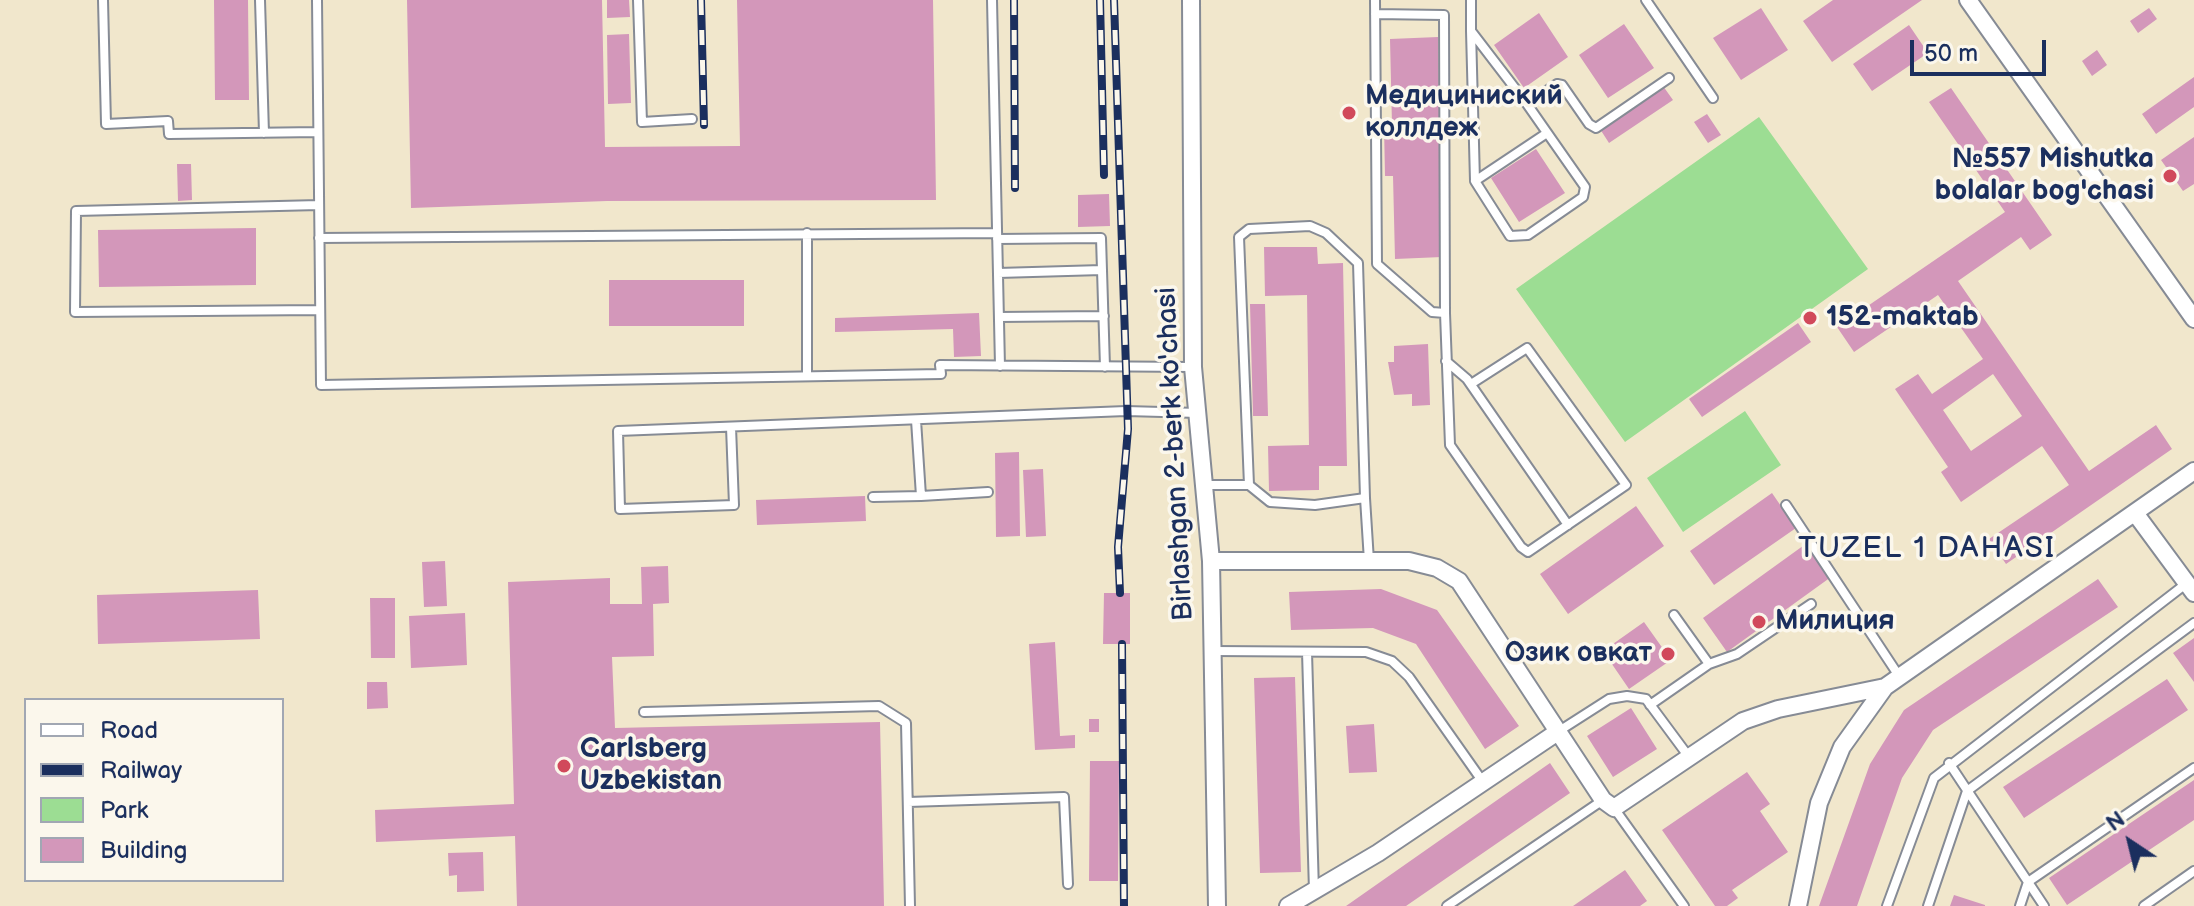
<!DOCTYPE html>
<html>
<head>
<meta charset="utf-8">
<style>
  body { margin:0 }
  #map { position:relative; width:2194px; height:906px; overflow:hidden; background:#f1e7cc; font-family:"Balsamiq Sans",sans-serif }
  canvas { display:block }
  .legend { position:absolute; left:24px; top:698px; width:260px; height:184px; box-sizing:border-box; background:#fbf7ec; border:2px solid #a1a7b3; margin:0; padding:10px 14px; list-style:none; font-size:24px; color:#1b2f5e }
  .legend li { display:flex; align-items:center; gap:16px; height:40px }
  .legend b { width:40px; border:2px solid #a1a7b3 }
  .north { position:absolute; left:2090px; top:802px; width:80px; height:80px; -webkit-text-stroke:6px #fbf7ec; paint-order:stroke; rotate:325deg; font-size:22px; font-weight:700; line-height:32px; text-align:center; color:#1b2f5e }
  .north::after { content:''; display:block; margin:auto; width:28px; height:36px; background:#1b2f5e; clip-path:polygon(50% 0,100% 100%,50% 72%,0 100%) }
  .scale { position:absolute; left:1910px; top:40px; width:136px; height:36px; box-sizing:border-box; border:4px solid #1b2f5e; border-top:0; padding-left:10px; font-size:24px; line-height:28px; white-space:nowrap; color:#1b2f5e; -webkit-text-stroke:6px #fbf7ec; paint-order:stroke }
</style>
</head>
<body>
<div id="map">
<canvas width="2194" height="906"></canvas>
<ul class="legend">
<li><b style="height:10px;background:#fff"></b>Road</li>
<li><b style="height:10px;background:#1b2f5e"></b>Railway</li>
<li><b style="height:22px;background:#9cdd93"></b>Park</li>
<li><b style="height:22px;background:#d397ba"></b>Building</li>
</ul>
<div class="north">N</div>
<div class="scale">50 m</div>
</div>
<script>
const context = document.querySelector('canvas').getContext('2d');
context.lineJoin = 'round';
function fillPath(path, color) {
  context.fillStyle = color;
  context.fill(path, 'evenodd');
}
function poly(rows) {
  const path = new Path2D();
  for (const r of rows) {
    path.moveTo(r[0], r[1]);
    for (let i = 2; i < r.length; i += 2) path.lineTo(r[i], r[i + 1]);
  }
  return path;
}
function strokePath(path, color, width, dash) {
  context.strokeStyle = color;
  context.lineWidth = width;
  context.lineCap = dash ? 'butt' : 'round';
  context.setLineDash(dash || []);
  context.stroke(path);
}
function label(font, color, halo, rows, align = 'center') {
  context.font = font + ' "Balsamiq Sans",sans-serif';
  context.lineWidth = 7;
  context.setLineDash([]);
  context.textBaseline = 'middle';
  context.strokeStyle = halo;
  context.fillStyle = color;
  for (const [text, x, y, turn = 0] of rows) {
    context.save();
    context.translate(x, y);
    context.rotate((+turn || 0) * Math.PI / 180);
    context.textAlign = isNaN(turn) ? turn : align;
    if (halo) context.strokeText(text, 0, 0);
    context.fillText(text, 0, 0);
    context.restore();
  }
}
const green = poly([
  [1759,117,1868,269,1625,442,1516,289],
  [1745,411,1781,465,1683,532,1647,478]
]);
const building = poly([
  [214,0,248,0,249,100,215,100],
  [407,0,602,0,605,147,740,146,737,0,933,0,936,200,607,201,411,208],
  [607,0,629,0,630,17,607,18],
  [1833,0,1922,0,1832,62,1803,21],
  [1761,8,1788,50,1741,80,1713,38],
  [2149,8,2157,19,2138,33,2130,21],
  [1539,13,1568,57,1524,88,1494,45],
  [1624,24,1654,68,1608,98,1579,55],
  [1909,25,1928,53,1872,91,1853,64],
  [629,34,631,103,608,104,607,35],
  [1438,37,1442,257,1395,259,1393,176,1385,176,1384,125,1392,125,1390,39],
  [2097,50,2107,65,2092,76,2082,61],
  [2194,77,2194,107,2156,134,2142,114],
  [1663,86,1673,100,1609,143,1600,129],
  [1951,88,2052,235,2030,250,2021,237,1958,281,2089,471,2156,425,2172,449,2006,564,1989,539,2069,485,2042,446,1961,502,1941,472,1948,467,1895,389,1918,374,1932,394,1983,359,1938,295,1854,352,1837,327,2005,212,1929,102],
  [1993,374,2022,416,1971,451,1943,410],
  [1707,114,1721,135,1708,143,1694,122],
  [2194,137,2194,184,2183,191,2161,160],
  [1536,149,1565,193,1519,222,1491,178],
  [177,164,191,164,192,200,178,201],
  [1109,194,1110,226,1078,227,1078,195],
  [256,228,256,285,99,287,98,230],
  [1264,247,1317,247,1318,264,1343,263,1347,466,1319,466,1319,490,1269,491,1268,446,1309,445,1307,295,1265,296],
  [609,280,744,280,744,326,609,326],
  [1250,304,1265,304,1268,416,1253,416],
  [979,313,981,356,954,357,953,329,835,332,835,318],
  [1798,323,1811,342,1702,417,1689,399],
  [1428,344,1430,405,1412,406,1412,394,1394,395,1388,362,1394,362,1394,346],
  [1019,452,1020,536,996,537,995,453],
  [1043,469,1046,536,1026,537,1023,470],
  [1772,493,1796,528,1714,585,1690,551],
  [865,496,866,521,757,525,756,500],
  [1636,506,1664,546,1568,614,1540,574],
  [1807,543,1831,577,1727,652,1703,618],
  [445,561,447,606,424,607,422,562],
  [668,566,669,603,653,604,654,656,612,657,615,728,880,722,884,906,517,906,515,836,376,842,375,810,514,804,508,582,610,578,610,604,642,604,641,567],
  [2098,579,2118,607,1933,730,1902,778,1857,906,1819,906,1870,764,1904,710],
  [1381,589,1437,610,1519,726,1485,749,1416,644,1373,628,1291,630,1289,592],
  [258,590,260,639,98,644,97,595],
  [1104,593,1130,593,1130,644,1103,644],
  [370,598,395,598,395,658,371,658],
  [465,613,467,665,411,668,409,616],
  [1644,622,1671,660,1629,689,1603,651],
  [2194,638,2194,682,2173,653],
  [1055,642,1060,736,1075,735,1075,748,1035,750,1029,644],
  [1295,677,1301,872,1260,873,1254,678],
  [2167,679,2188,710,2024,818,2003,787],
  [367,682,387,682,388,708,367,709],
  [1631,708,1657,749,1613,777,1587,736],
  [1089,719,1099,719,1099,732,1089,732],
  [1374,724,1377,772,1349,773,1346,726],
  [1090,761,1119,761,1118,881,1089,881],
  [1550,763,1570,793,1406,906,1346,906],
  [1747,772,1770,804,1760,811,1788,852,1732,890,1738,898,1727,906,1715,906,1662,830],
  [2194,780,2194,820,2067,905,2049,878],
  [483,852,484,891,457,892,457,875,449,876,448,853],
  [1625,870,1647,901,1640,906,1573,906],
  [1954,895,1985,905,1985,906,1950,906]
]);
const service = poly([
  [103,0,106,124,168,121,169,134,318,132],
  [260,0,264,133],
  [317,0,321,385,941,374,940,365,1193,367],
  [638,0,642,122,692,119],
  [992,0,1000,366],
  [1375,0,1377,264,1432,312,1445,313,1444,15,1375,14],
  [1471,0,1471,31,1527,104,1557,84,1562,85,1589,124,1596,128,1669,78],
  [1646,0,1713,98],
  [1471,31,1475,181,1510,236,1528,235,1583,197,1585,187,1527,104],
  [1475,181,1547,133],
  [319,205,76,211,75,312,320,310],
  [319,238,997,233],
  [997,239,1101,238,1105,367],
  [998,273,1102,270],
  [1445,313,1450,445,1521,547,1528,552,1626,485,1527,348,1471,384],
  [999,317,1104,316],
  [1446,361,1467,379,1568,525],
  [807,376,807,233],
  [916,420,921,496,988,492],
  [731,427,734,505,620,509,618,431,1126,411,1199,413],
  [1205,485,1249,485,1270,502,1315,505,1365,498,1369,561],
  [1249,485,1239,237,1249,229,1310,226,1326,233,1358,263,1365,498],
  [873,497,921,496],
  [1786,505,1899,676],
  [1674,615,1709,664],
  [1213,651,1366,652,1392,661,1409,677,1483,782],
  [1307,652,1314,891],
  [1650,705,1709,664,1737,654,1811,604],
  [644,712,879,706,906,723,910,906],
  [1559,731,1609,699,1627,696,1646,699,1689,757],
  [1949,763,2044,906],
  [908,802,1064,797,1068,884],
  [1614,808,1684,906],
  [1447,906,1603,800],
  [1887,906,1934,778,2187,583],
  [1928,906,1967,791,2194,623],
  [2020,906,2028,882,2194,768],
  [2144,906,2194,871]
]);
const minor = poly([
  [1191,0,1193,367,1211,561,1217,906],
  [1968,0,2194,319],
  [2135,513,2194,593],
  [1211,561,1409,561,1437,568,1459,581,1603,800,1614,808,1743,721,1778,709,1885,687],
  [1288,906,1378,853,1559,731],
  [1798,906,1819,803,1842,747,1885,687,2194,471]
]);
const rail = poly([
  [701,0,704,125],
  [1014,0,1015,188],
  [1100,0,1104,175],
  [1114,0,1128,429,1118,547,1120,593],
  [1122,644,1124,906]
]);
const markers = [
  [1349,113,8,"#d1495b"],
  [2170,176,8,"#d1495b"],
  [1810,318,8,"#d1495b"],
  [1759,622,8,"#d1495b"],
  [1668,654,8,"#d1495b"],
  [564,766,8,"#d1495b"]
];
const poiNames = [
  ["Медициниский",1365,97],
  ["коллдеж",1365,129],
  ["№557 Mishutka",2154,160,"right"],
  ["bolalar bog'chasi",2154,192,"right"],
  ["152-maktab",1826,318],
  ["Милиция",1775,622],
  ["Озик овкат",1652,654,"right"],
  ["Carlsberg",580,750],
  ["Uzbekistan",580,782]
];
const streetNames = [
  ["Birlashgan 2-berk ko'chasi",1176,454,-93]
];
const neighbourhoodNames = [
  ["TUZEL 1 DAHASI",1927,549]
];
fillPath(green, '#9cdd93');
fillPath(building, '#d397ba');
strokePath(service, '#868b95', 12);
strokePath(minor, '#868b95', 20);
strokePath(service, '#fff', 8);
strokePath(minor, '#fff', 16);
strokePath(rail, '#1b2f5e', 8);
strokePath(rail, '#fbf7ec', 5, [15]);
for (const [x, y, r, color] of markers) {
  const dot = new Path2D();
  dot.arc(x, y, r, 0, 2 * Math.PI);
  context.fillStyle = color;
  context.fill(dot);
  strokePath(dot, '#fbf7ec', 3);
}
label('bold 28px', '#1b2f5e', '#fbf7ec', poiNames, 'left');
label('28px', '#1b2f5e', '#fbf7ec', streetNames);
context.letterSpacing = '2px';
label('30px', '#1b2f5e', '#fbf7ec', neighbourhoodNames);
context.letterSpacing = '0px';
</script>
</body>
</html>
